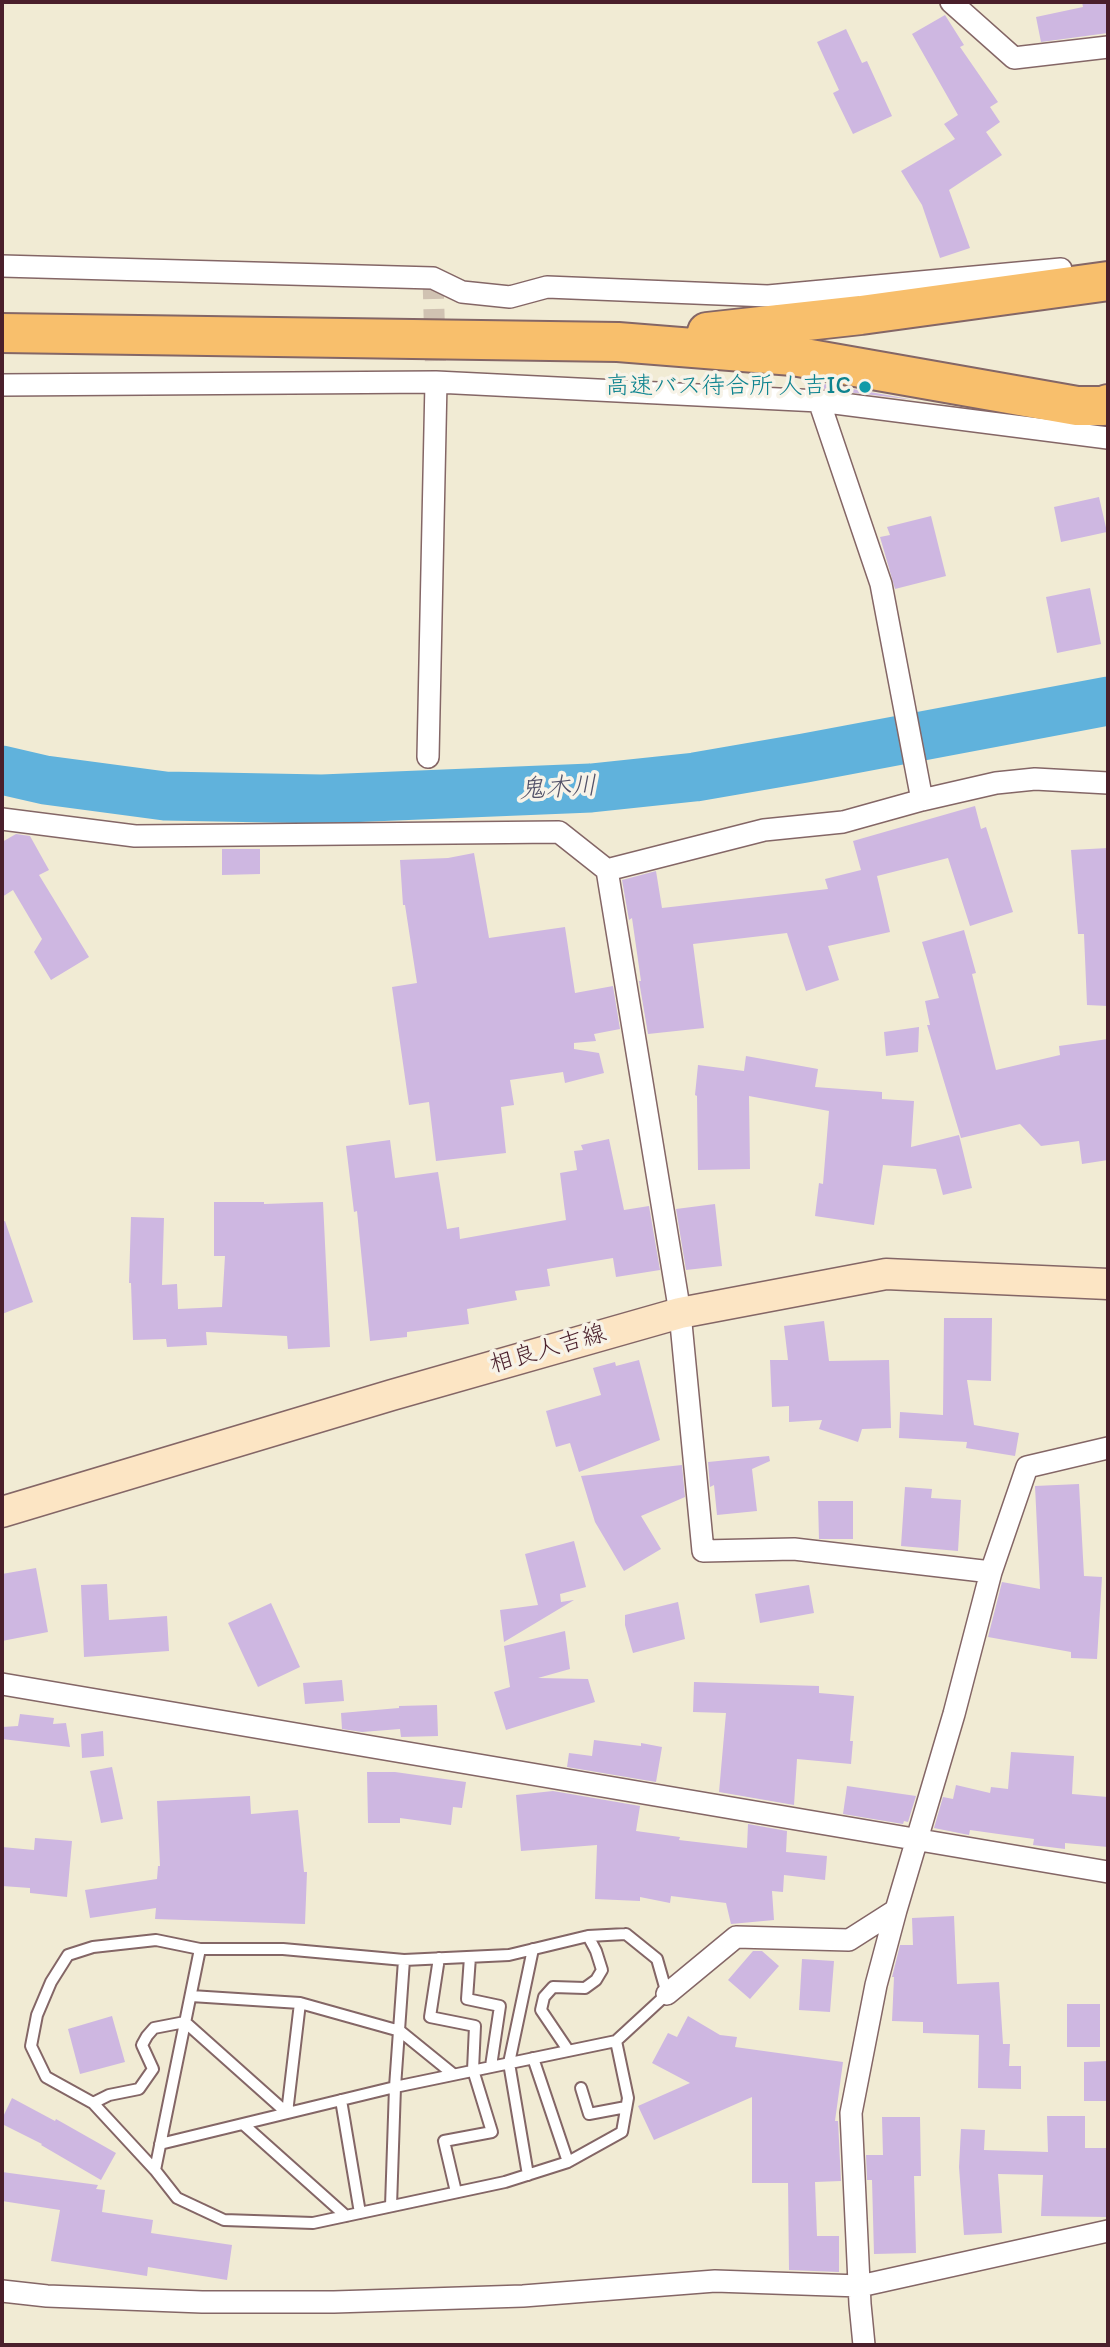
<!DOCTYPE html>
<html>
<head>
<meta charset="utf-8">
<style>
  body { margin:0 }
  #map { position:relative; width:1110px; height:2347px; overflow:hidden; background:#f1ebd4; font-family:Itim,sans-serif }
  canvas { display:block }
  .frame { position:absolute; inset:0; border:4px solid #4a1f2b; pointer-events:none }
</style>
</head>
<body>
<div id="map">
<canvas width="1110" height="2347"></canvas>
<div class="frame"></div>
</div>
<script>
const context = document.querySelector('canvas').getContext('2d');
context.lineJoin = 'round';
function poly(rows) {
  const path = new Path2D();
  for (const r of rows) {
    path.moveTo(r[0], r[1]);
    for (let i = 2; i < r.length; i += 2) path.lineTo(r[i], r[i + 1]);
  }
  return path;
}
function strokePath(path, color, width, dash) {
  context.strokeStyle = color;
  context.lineWidth = width;
  context.lineCap = dash ? 'butt' : 'round';
  context.setLineDash(dash || []);
  context.stroke(path);
}
function fillPath(path, color) {
  context.fillStyle = color;
  context.fill(path, 'evenodd');
}
function label(font, color, halo, rows, align = 'center') {
  context.font = font + ' Itim,"Klee One",sans-serif';
  context.lineWidth = 7;
  context.setLineDash([]);
  context.textBaseline = 'middle';
  context.strokeStyle = halo;
  context.fillStyle = color;
  for (const [text, x, y, turn = 0] of rows) {
    context.save();
    context.translate(x, y);
    context.rotate((+turn || 0) * Math.PI / 180);
    context.textAlign = isNaN(turn) ? turn : align;
    if (halo) context.strokeText(text, 0, 0);
    context.fillText(text, 0, 0);
    context.restore();
  }
}
const river = poly([
  [2,770,45,780,165,796,322,799,591,788,695,777,805,758,1108,701]
]);
const building = poly([
  [1082,2,1108,2,1108,33,1041,42,1036,17,1083,7],
  [945,15,964,45,960,47,998,102,990,107,1000,122,986,132,1002,155,949,190,970,248,940,258,922,205,901,171,955,139,944,124,958,115,912,34],
  [846,29,862,63,867,61,892,116,853,134,833,93,839,90,817,42],
  [813,382,915,400,813,388],
  [1099,497,1107,532,1061,542,1054,507],
  [931,516,946,576,895,589,880,537,890,535,887,527],
  [1090,588,1101,644,1057,653,1046,597],
  [975,806,981,829,986,827,1013,912,970,926,948,858,877,876,890,932,828,946,839,980,806,991,787,933,693,944,704,1028,648,1034,639,981,641,981,632,918,629,920,622,880,656,871,662,908,828,889,825,879,861,870,853,841],
  [16,834,30,836,49,870,39,875,89,957,51,980,34,952,42,939,13,890,2,897,2,842],
  [1108,848,1108,1006,1087,1005,1084,934,1078,934,1071,850],
  [222,849,260,849,260,874,222,875],
  [474,853,489,938,565,927,575,993,613,986,620,1029,594,1034,596,1041,574,1043,574,1049,599,1053,604,1073,565,1083,563,1072,510,1080,514,1105,501,1107,506,1153,436,1161,429,1102,409,1105,392,987,417,983,405,905,403,905,400,860,448,858],
  [964,930,976,973,972,974,996,1070,1060,1055,1059,1046,1108,1039,1108,1160,1082,1164,1079,1141,1041,1146,1020,1124,961,1138,927,1025,930,1025,925,1001,939,998,922,942],
  [919,1027,918,1052,886,1056,884,1032],
  [746,1056,818,1069,815,1087,882,1092,882,1099,914,1101,911,1147,959,1135,972,1188,943,1195,936,1169,883,1165,874,1225,815,1216,819,1183,823,1184,829,1111,749,1096,750,1169,698,1170,697,1096,695,1095,698,1065,744,1071],
  [609,1139,624,1210,649,1206,660,1270,616,1277,613,1258,547,1269,550,1286,515,1291,517,1300,467,1309,469,1324,407,1332,407,1337,370,1341,357,1211,354,1212,346,1146,390,1140,395,1178,438,1172,447,1229,459,1227,460,1239,566,1220,560,1173,577,1170,574,1151,583,1150,581,1145],
  [214,1202,264,1202,264,1204,323,1202,330,1347,288,1349,287,1336,206,1332,207,1345,167,1347,166,1339,133,1340,131,1283,129,1283,131,1217,164,1218,162,1285,177,1284,178,1309,222,1307,225,1256,214,1256],
  [715,1204,722,1266,686,1270,676,1209],
  [5,1221,33,1302,2,1314,2,1222],
  [944,1318,992,1318,991,1381,967,1380,974,1425,1019,1433,1015,1456,966,1448,967,1442,899,1438,900,1412,943,1415],
  [824,1321,829,1361,889,1360,891,1428,862,1429,858,1442,819,1429,822,1420,789,1422,789,1406,772,1407,770,1360,788,1360,784,1326],
  [639,1360,660,1440,579,1472,570,1443,556,1447,546,1411,601,1395,593,1368,615,1362,616,1366],
  [769,1456,770,1461,752,1469,757,1511,717,1515,714,1485,710,1487,708,1462],
  [682,1465,685,1497,641,1516,661,1549,624,1571,595,1522,581,1476],
  [1079,1484,1084,1576,1102,1577,1097,1659,1071,1658,1071,1652,988,1637,1002,1582,1040,1589,1035,1486],
  [905,1487,932,1489,931,1498,961,1500,958,1551,901,1546],
  [818,1501,853,1501,853,1539,819,1539],
  [574,1541,586,1587,560,1594,561,1602,574,1600,504,1642,500,1610,538,1605,525,1554],
  [36,1568,48,1632,2,1641,2,1574],
  [107,1584,109,1620,167,1616,169,1651,84,1657,81,1585],
  [809,1585,814,1613,760,1623,755,1594],
  [678,1602,685,1639,633,1653,625,1625,625,1615],
  [271,1603,300,1667,258,1687,228,1623],
  [565,1631,570,1669,538,1678,588,1679,595,1702,506,1730,494,1692,510,1687,504,1646],
  [342,1680,344,1701,305,1704,303,1683],
  [694,1682,819,1686,819,1693,854,1696,850,1741,853,1741,851,1764,797,1759,794,1805,719,1792,726,1713,693,1712],
  [437,1705,438,1736,401,1737,400,1729,362,1732,342,1729,341,1713,399,1708,399,1706],
  [20,1714,54,1718,53,1724,66,1723,70,1747,2,1739,2,1727,18,1726],
  [103,1731,104,1756,82,1758,81,1734],
  [594,1740,641,1746,641,1743,662,1747,656,1782,567,1767,569,1753,592,1756],
  [1011,1752,1074,1756,1072,1794,1108,1797,1108,1847,1065,1843,1065,1849,1033,1845,1034,1839,970,1830,969,1835,934,1828,943,1797,953,1799,956,1785,990,1793,991,1787,1008,1789],
  [112,1767,123,1819,101,1823,90,1771],
  [367,1772,395,1772,466,1782,462,1808,453,1807,451,1825,400,1818,400,1823,368,1823],
  [847,1786,916,1796,908,1822,904,1821,903,1824,843,1814],
  [553,1791,640,1806,636,1831,680,1837,679,1840,747,1848,748,1824,787,1831,786,1852,827,1856,825,1880,784,1875,783,1892,772,1891,774,1920,731,1924,726,1903,671,1896,670,1903,640,1897,640,1901,595,1899,597,1845,521,1851,516,1795],
  [250,1796,251,1814,298,1810,304,1872,307,1872,305,1924,155,1919,156,1908,90,1918,85,1890,157,1879,158,1866,160,1866,157,1801],
  [35,1838,72,1841,67,1897,30,1893,30,1888,2,1886,2,1847,34,1850],
  [954,1916,957,1984,999,1982,1003,2044,1010,2044,1009,2066,1021,2066,1021,2089,978,2088,979,2035,923,2033,923,2022,892,2021,894,1977,892,1977,900,1945,913,1945,912,1918],
  [753,1951,762,1951,779,1966,750,1999,728,1980],
  [802,1959,834,1961,830,2012,799,2010],
  [1067,2004,1100,2004,1100,2047,1067,2047],
  [112,2016,125,2062,80,2074,68,2029],
  [688,2016,720,2035,737,2037,735,2047,843,2062,835,2121,838,2121,841,2181,815,2182,817,2236,839,2236,839,2272,789,2270,788,2183,752,2183,752,2097,654,2140,638,2106,690,2083,652,2063,668,2033,677,2037],
  [1108,2061,1108,2101,1084,2101,1084,2062],
  [12,2098,55,2121,56,2119,116,2153,101,2180,41,2145,42,2144,2,2124,2,2119],
  [1047,2116,1085,2116,1085,2148,1108,2148,1108,2217,1041,2216,1043,2175,998,2174,1002,2233,964,2235,959,2167,961,2129,985,2130,984,2150,1048,2152],
  [882,2117,920,2117,921,2176,914,2176,916,2253,874,2254,872,2180,867,2180,866,2155,883,2155],
  [2,2172,98,2185,96,2189,105,2190,102,2212,153,2220,151,2233,232,2245,227,2280,148,2267,147,2276,51,2261,60,2210,2,2201]
]);
const minorTunnel = poly([
  [433,278,436,382]
]);
const service = poly([
  [626,1934,657,1959,667,1994,616,2041,628,2098,622,2132,568,2162,505,2182,313,2223,224,2220,177,2198,155,2170,93,2103,46,2077,31,2046,37,2015,51,1982,68,1955,93,1947,156,1940,200,1949,283,1949,404,1960,509,1955,588,1936,626,1934],
  [470,1957,467,1999,500,2006,491,2066],
  [439,1958,430,2017,475,2026,473,2070,492,2132,444,2141,456,2192],
  [191,1996,300,2003,400,2031,453,2074],
  [568,2050,541,2010,544,1997,553,1987,585,1988,596,1980,602,1970,596,1951,588,1936],
  [533,2058,568,2162],
  [581,2088,589,2114,626,2107],
  [341,2100,360,2213],
  [93,2103,109,2095,139,2089,153,2069,142,2045,147,2036,154,2028,185,2022,287,2113],
  [287,2113,300,2003],
  [243,2124,346,2216],
  [160,2144,395,2087,616,2041],
  [155,2170,200,1949],
  [528,2175,509,2063,533,1949],
  [391,2206,395,2087,404,1960]
]);
const minor = poly([
  [951,2,1014,58,1108,47],
  [2,266,433,278,462,292,510,297,547,287,768,296,1061,269],
  [2,385,436,382,819,401,1108,438],
  [819,401,881,584,922,800],
  [428,757,436,382],
  [2,819,135,836,559,832,607,870,680,1313,703,1551,794,1549,991,1572],
  [607,870,764,830,843,822,922,800,996,783,1035,779,1108,783],
  [2,1684,1108,1872],
  [667,1994,736,1937,849,1940,896,1910],
  [2,2291,47,2296,202,2302,334,2302,523,2296,715,2281,860,2286,1108,2231],
  [864,2345,860,2304,851,2113,876,1985,896,1910,954,1714,991,1572,1027,1467,1108,1448]
]);
const secondary = poly([
  [2,1512,392,1395,680,1313,886,1274,1108,1284]
]);
const motorway = poly([
  [707,332,861,315,1108,281],
  [2,333,618,342,793,356,1077,406,1103,406,1108,404]
]);
const markers = [
  [865,387,7,"#0f9aa8"]
];
const cultureNames = [
  ["高速バス待合所 人吉IC",851,387]
];
const streetNames = [
  ["相良人吉線",548,1350,-16]
];
const waterNames = [
  ["鬼木川",558,789,-3]
];
strokePath(river, '#60b2dc', 49);
fillPath(building, '#ceb7e1');
strokePath(minorTunnel, '#d0c2b2', 21, [21, 10]);
strokePath(service, '#846666', 14);
strokePath(minor, '#846666', 24);
strokePath(secondary, '#846666', 33);
strokePath(motorway, '#846666', 42);
strokePath(service, '#fff', 10);
strokePath(minor, '#fff', 21);
strokePath(secondary, '#fce5c4', 30);
strokePath(motorway, '#f8bf6c', 38);
for (const [x, y, r, color] of markers) {
  const dot = new Path2D();
  dot.arc(x, y, r, 0, 2 * Math.PI);
  context.fillStyle = color;
  context.fill(dot);
  strokePath(dot, '#f7f3e8', 2.5);
}
label('24px', '#0d838f', '#f7f3e8', cultureNames, 'right');
label('24px', '#4a1f2b', '#f7f3e8', streetNames);
label('italic 26px', '#525269', '#f7f3e8', waterNames);
</script>
</body>
</html>
